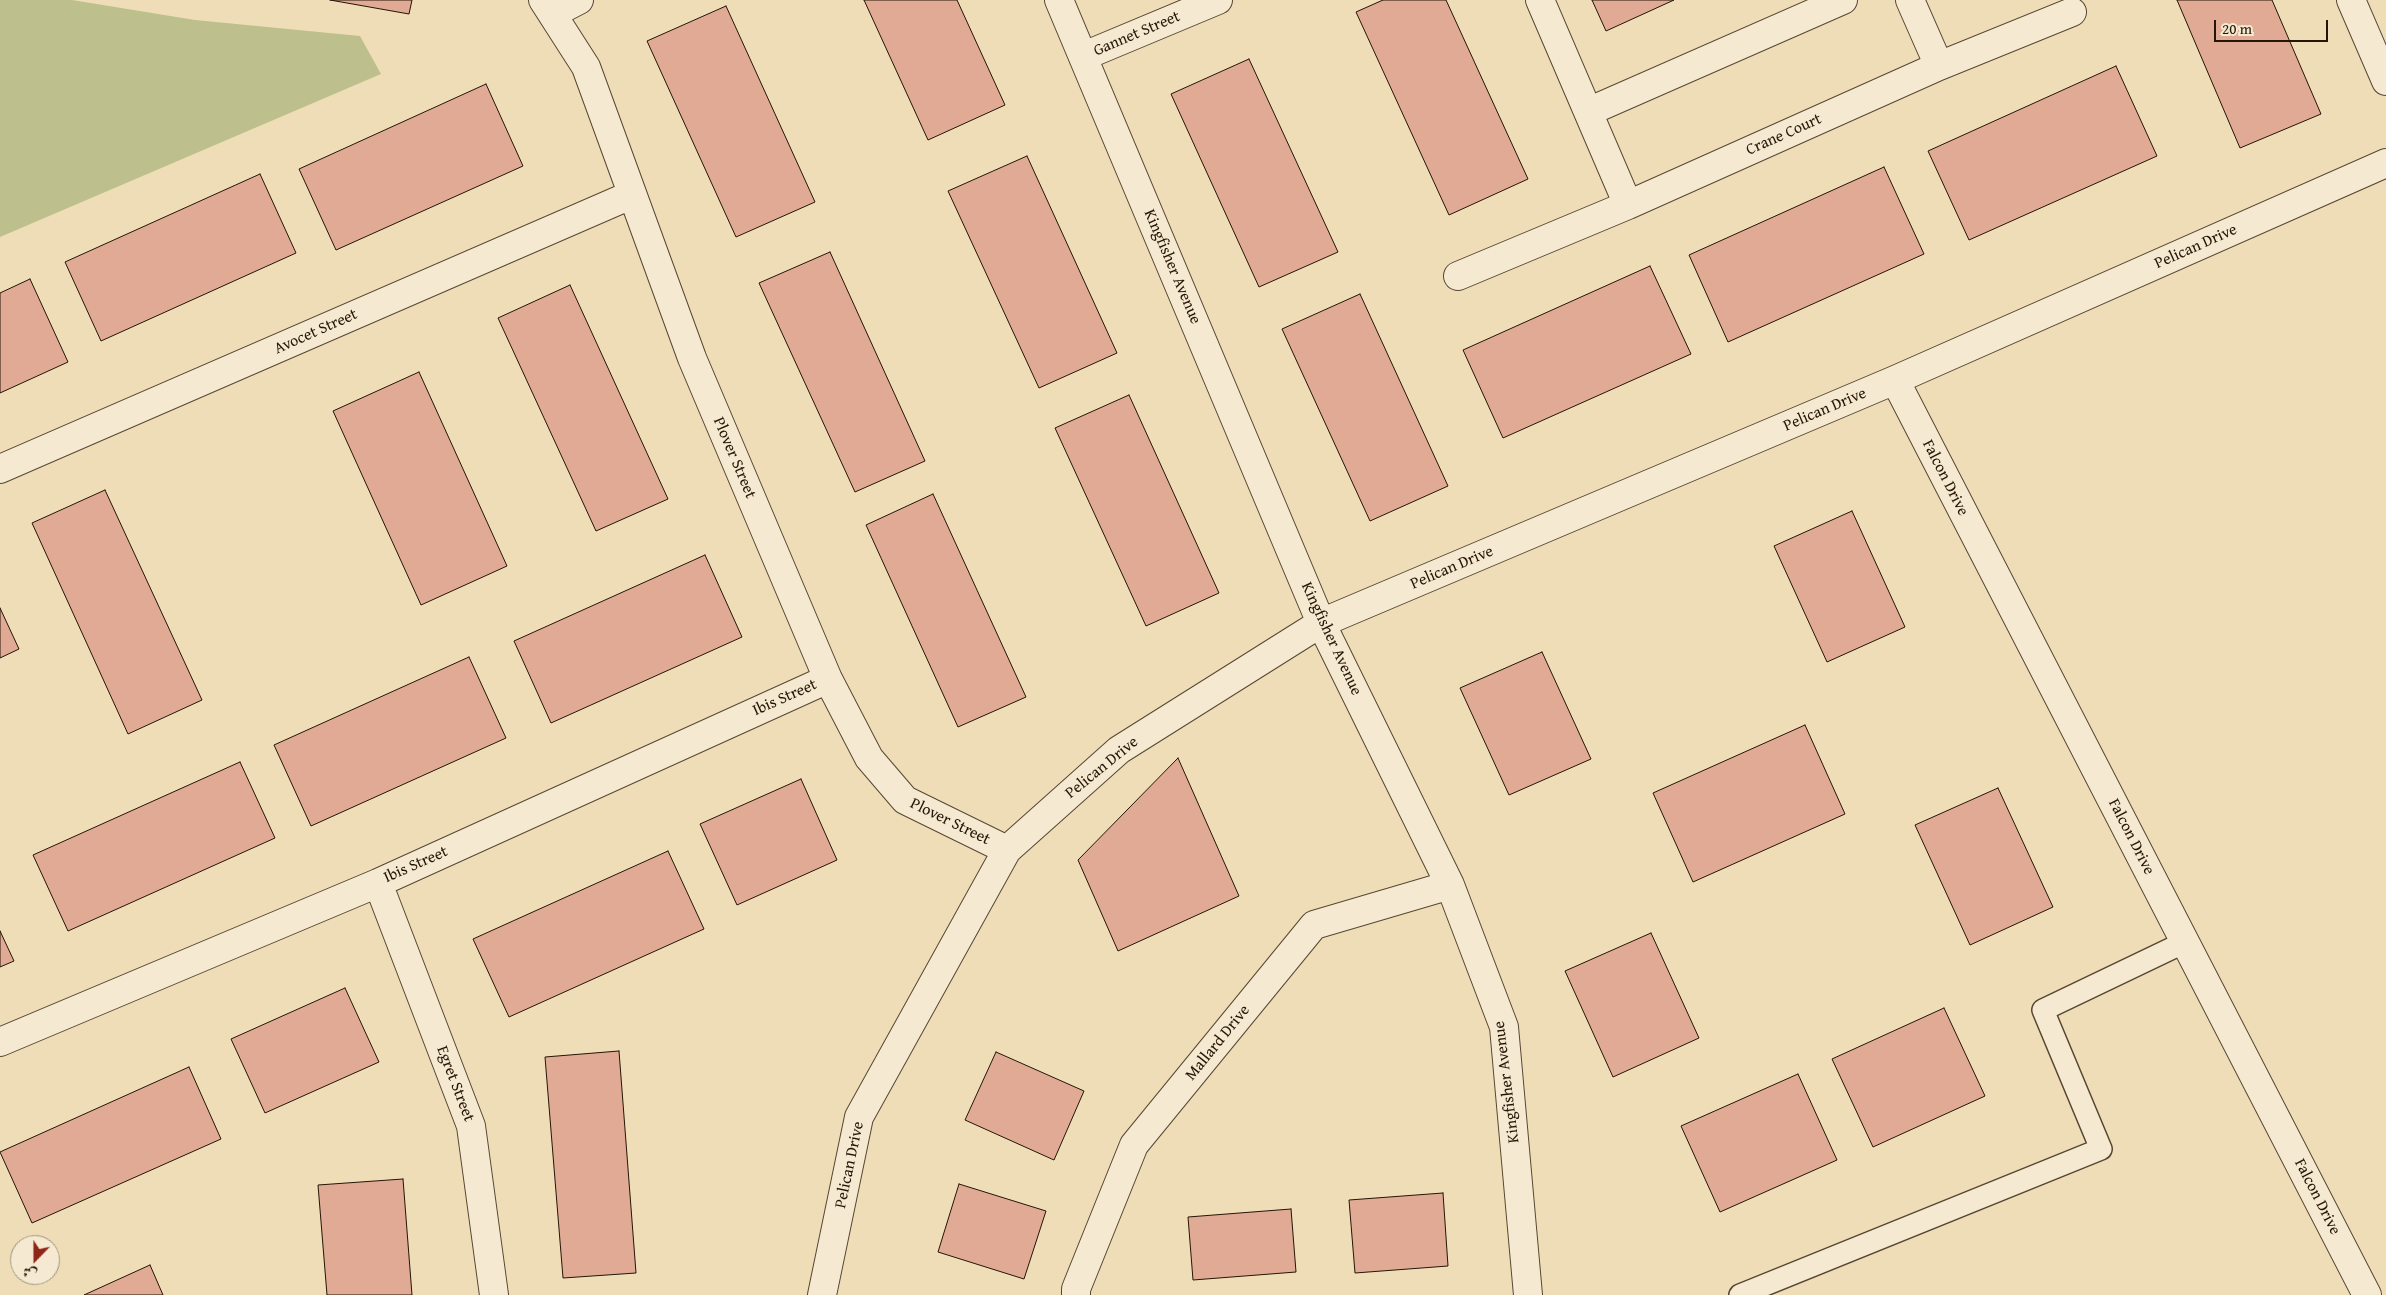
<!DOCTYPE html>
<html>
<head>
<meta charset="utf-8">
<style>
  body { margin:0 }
  #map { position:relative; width:2386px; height:1295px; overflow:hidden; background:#efddb8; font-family:"Gentium Book Plus",Amiri,serif }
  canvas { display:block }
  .north { position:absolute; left:10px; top:1235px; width:50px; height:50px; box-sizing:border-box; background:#f5e9d1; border:1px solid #a1947f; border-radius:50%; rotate:202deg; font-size:14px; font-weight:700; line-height:20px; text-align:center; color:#241505 }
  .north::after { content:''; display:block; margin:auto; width:18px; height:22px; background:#8f2418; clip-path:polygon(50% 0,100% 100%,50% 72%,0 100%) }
  .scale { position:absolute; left:2214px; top:20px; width:114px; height:22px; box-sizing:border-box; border:2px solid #241505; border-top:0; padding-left:6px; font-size:15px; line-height:18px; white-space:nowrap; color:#241505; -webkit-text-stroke:4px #f5e9d1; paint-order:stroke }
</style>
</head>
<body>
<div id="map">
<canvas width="2386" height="1295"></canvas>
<div class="north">ش</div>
<div class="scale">20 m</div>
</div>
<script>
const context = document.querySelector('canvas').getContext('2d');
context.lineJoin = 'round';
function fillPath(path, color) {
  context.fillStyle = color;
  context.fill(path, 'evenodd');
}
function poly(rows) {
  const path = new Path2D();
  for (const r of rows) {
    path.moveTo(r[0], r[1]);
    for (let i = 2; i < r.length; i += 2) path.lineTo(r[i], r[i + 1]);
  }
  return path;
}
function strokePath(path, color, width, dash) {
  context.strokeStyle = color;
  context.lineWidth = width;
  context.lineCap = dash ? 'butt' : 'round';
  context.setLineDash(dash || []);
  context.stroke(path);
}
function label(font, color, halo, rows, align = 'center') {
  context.font = font + ' "Gentium Book Plus",serif';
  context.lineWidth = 4;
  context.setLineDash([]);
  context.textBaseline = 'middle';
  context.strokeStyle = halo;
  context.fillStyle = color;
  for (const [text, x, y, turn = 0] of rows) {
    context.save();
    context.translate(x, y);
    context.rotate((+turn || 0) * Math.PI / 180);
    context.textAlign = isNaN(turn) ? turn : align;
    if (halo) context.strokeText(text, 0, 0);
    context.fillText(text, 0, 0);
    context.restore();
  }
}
const green = poly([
  [0,0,72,0,195,20,360,36,381,74,0,237]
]);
const building = poly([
  [330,0,412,0,409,14,330,0],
  [864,0,957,0,1005,105,928,140,864,0],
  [1383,0,1446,0,1528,179,1449,215,1356,12,1383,0],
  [1592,0,1674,0,1606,31,1592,0],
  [2177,0,2272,0,2321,114,2240,148,2177,0],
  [726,6,815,202,736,237,647,41,726,6],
  [1249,59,1338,252,1259,287,1171,94,1249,59],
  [2116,66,2157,156,1969,240,1928,151,2116,66],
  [486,84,523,166,336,250,299,169,486,84],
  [1027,156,1117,353,1039,388,948,191,1027,156],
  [1884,167,1924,254,1728,342,1689,255,1884,167],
  [260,174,296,253,101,341,65,262,260,174],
  [830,252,925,461,855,492,759,283,830,252],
  [1650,266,1691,354,1503,438,1463,350,1650,266],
  [30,279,68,362,0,393,0,293,30,279],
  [570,285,668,499,596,531,498,318,570,285],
  [1360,294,1448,486,1370,521,1282,329,1360,294],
  [419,372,507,566,421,605,333,411,419,372],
  [1129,395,1219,593,1146,626,1055,428,1129,395],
  [105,490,202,700,128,734,32,523,105,490],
  [933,494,1026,697,958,727,866,525,933,494],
  [1852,511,1905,627,1827,662,1774,546,1852,511],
  [705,555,742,637,551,723,514,641,705,555],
  [0,608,19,649,0,658,0,608],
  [1542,652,1591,759,1509,795,1460,688,1542,652],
  [469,657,506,738,311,826,274,745,469,657],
  [1805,725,1845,814,1693,882,1653,793,1805,725],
  [1178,758,1239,896,1118,951,1078,860,1178,758],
  [240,762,275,838,68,931,33,855,240,762],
  [801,779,837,860,737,905,700,824,801,779],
  [1998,788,2053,907,1970,945,1915,825,1998,788],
  [668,851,704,929,509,1017,473,939,668,851],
  [0,931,14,961,0,967,0,931],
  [1651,933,1699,1038,1613,1077,1565,971,1651,933],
  [345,988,379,1062,265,1113,231,1039,345,988],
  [1944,1008,1985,1096,1873,1147,1832,1059,1944,1008],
  [619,1051,636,1273,563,1278,545,1057,619,1051],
  [996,1052,1084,1091,1054,1160,965,1120,996,1052],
  [189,1067,221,1139,32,1223,0,1152,189,1067],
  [1798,1074,1837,1160,1720,1212,1681,1126,1798,1074],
  [403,1179,412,1295,327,1295,318,1185,403,1179],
  [959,1184,1046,1211,1024,1279,938,1252,959,1184],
  [1443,1193,1448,1266,1355,1273,1349,1200,1443,1193],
  [1291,1209,1296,1272,1193,1280,1188,1217,1291,1209],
  [150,1265,163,1295,84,1295,150,1265]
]);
const service = poly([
  [1740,1295,2101,1149,2043,1010,2185,942]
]);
const minor = poly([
  [543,0,586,67,692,358,828,679,869,758,905,800,1007,850],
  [1059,0,1321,623,1450,885,1504,1027,1528,1295],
  [1540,0,1628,205],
  [1910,0,1939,66],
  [2351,0,2386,81],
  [552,14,579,0],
  [1084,56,1218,0],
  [1590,111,1843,0],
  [1458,276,1628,205,1939,66,2072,12],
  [1895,380,2367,1295],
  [0,469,631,195],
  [378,883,471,1126,494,1295],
  [0,1042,378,883,828,679],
  [822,1295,859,1117,1007,850,1119,750,1321,623,1895,380,2386,163],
  [1076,1295,1076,1289,1134,1145,1314,925,1450,885]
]);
const streetNames = [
  ["Gannet Street",1137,34,-23],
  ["Crane Court",1784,135,-24],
  ["Pelican Drive",2196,247,-24],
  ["Kingfisher Avenue",1172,267,67],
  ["Avocet Street",316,332,-24],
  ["Pelican Drive",1825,410,-23],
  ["Plover Street",734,458,67],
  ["Falcon Drive",1945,478,63],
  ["Pelican Drive",1452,568,-23],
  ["Kingfisher Avenue",1331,639,65],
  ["Ibis Street",785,698,-24],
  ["Pelican Drive",1102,768,-39],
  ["Plover Street",950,822,26],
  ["Falcon Drive",2131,837,63],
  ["Ibis Street",416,865,-24],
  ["Mallard Drive",1218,1043,-51],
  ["Kingfisher Avenue",1507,1082,-97],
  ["Egret Street",455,1084,69],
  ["Pelican Drive",850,1165,-78],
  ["Falcon Drive",2317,1197,63]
];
fillPath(green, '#bdc08c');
fillPath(building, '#e0aa95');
strokePath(building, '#241505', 1);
strokePath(service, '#574732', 24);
strokePath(minor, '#574732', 30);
strokePath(service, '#f5e9d1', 21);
strokePath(minor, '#f5e9d1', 28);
label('16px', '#241505', '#f5e9d1', streetNames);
</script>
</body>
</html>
